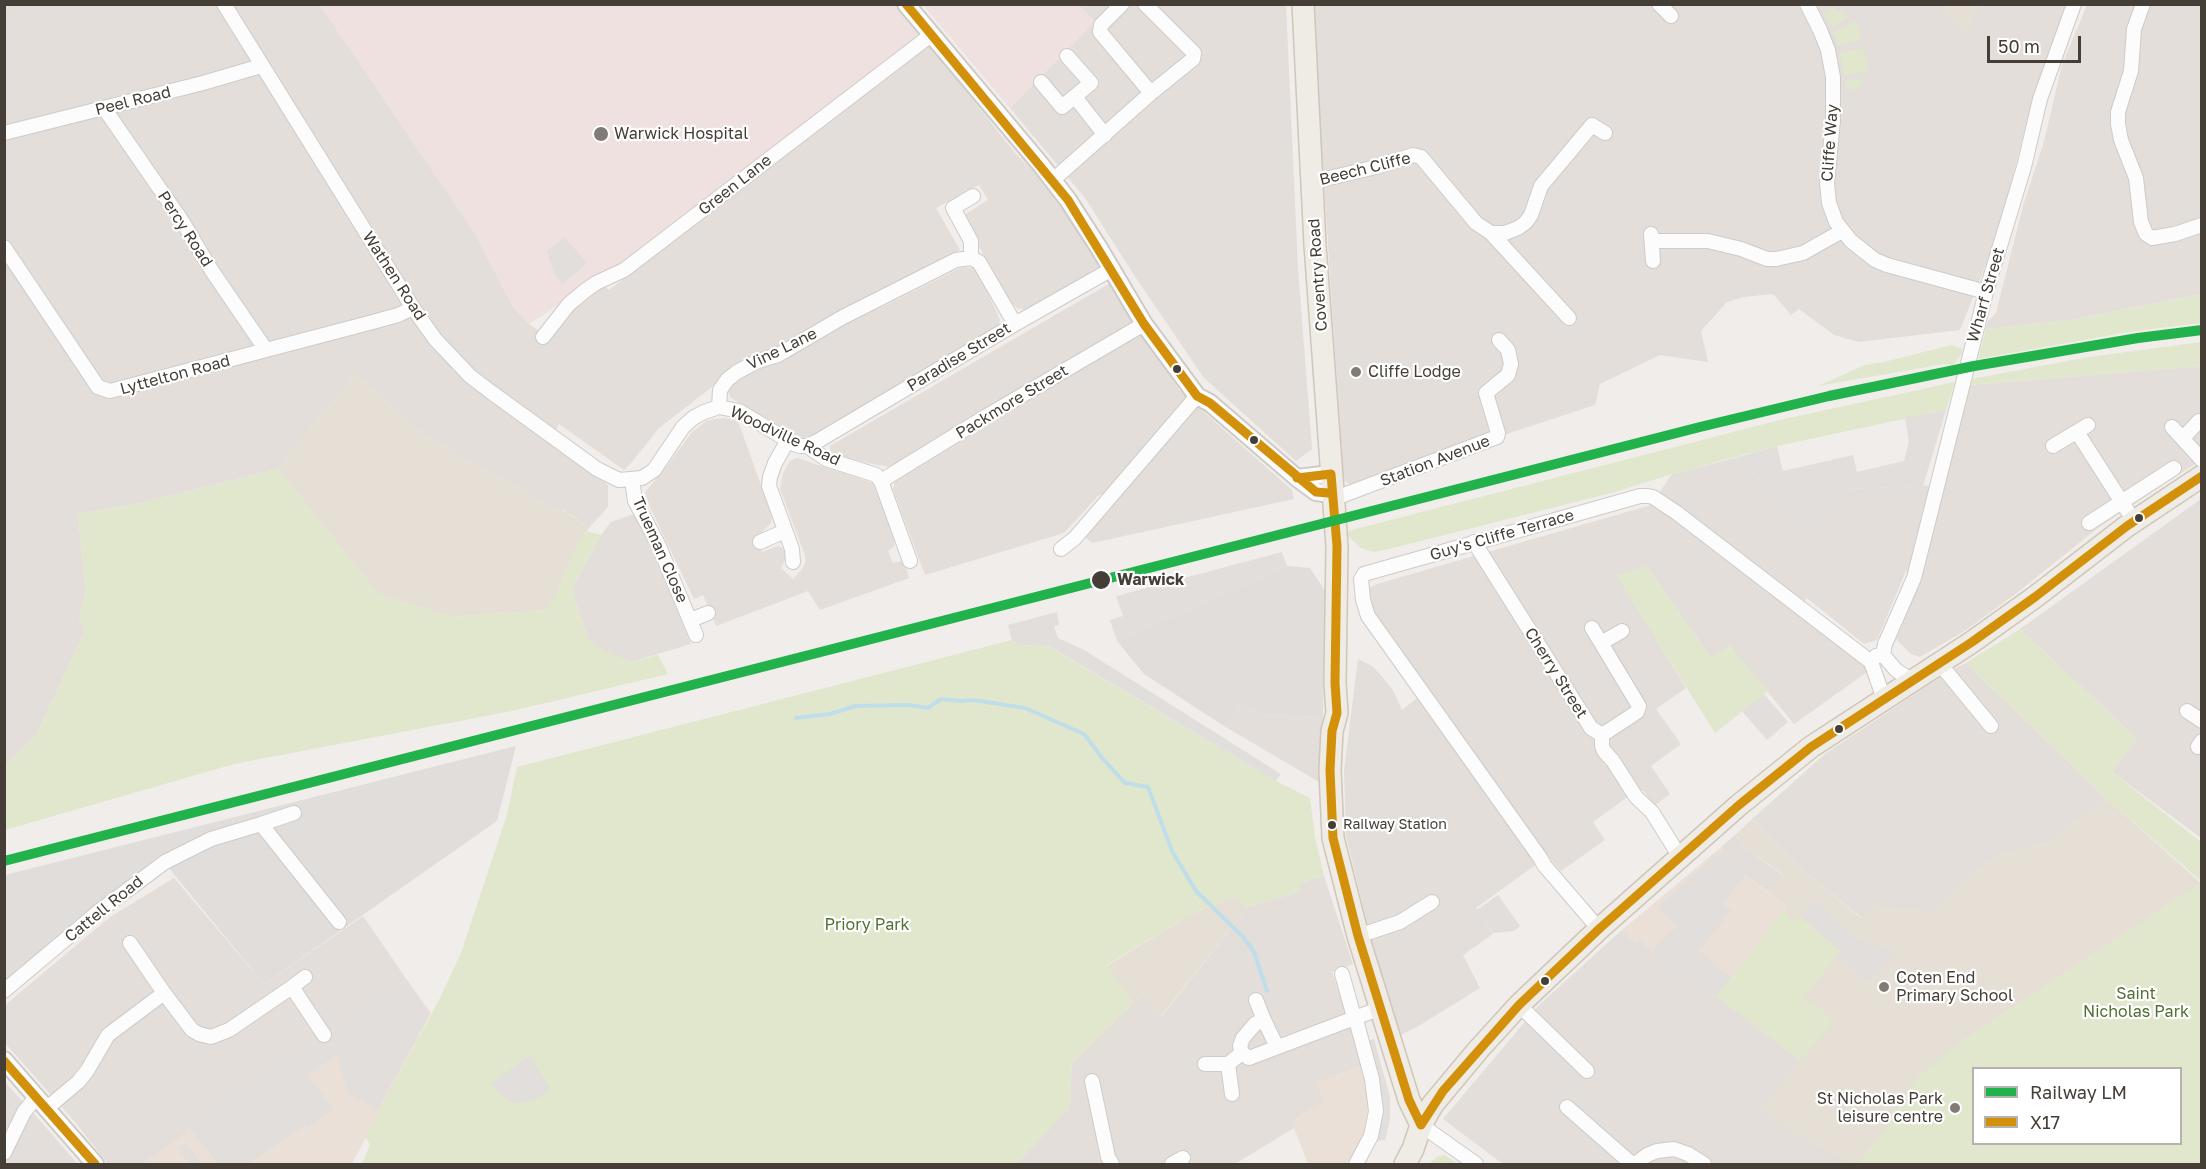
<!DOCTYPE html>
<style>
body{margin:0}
#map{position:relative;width:2206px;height:1169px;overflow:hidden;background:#f0edea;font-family:"Golos Text",sans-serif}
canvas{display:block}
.frame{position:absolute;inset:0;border:6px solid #453e37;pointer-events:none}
.legend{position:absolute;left:1972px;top:1067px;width:210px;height:78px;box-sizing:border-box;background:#fff;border:2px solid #b5b2af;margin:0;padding:8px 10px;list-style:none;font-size:18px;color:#453e37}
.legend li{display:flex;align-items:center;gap:12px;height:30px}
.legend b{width:30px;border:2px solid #b5b2af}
.scale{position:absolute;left:1987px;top:36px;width:94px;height:27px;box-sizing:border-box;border:3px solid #453e37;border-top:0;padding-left:8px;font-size:18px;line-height:21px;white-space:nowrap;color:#453e37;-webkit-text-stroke:4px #fff;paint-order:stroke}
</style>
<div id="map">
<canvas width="2206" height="1169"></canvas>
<div class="frame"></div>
<ul class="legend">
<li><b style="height:8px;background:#22b24c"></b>Railway LM</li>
<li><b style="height:8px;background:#d3910b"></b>X17</li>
</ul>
<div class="scale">50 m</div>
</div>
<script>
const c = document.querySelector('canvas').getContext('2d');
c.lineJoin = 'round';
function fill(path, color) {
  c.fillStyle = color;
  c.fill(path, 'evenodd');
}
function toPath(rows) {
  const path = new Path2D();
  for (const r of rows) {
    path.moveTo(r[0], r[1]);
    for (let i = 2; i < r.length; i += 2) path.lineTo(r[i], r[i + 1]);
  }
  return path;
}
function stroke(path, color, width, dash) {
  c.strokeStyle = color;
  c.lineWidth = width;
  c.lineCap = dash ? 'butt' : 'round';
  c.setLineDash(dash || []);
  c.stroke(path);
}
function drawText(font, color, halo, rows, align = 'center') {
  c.font = font + ' "Golos Text",sans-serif';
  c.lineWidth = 4.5;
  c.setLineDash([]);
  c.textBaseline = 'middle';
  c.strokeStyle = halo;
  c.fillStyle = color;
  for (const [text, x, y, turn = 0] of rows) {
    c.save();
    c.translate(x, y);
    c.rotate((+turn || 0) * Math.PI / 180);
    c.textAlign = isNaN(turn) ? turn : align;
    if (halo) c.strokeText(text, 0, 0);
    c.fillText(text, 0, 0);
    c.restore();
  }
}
const residential = toPath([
 [1941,4,1967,35,1978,5,2066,5,2025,128,1999,231,1960,330,1859,342,1834,335,1799,309,1791,315,1773,294,1744,297,1727,302,1701,331,1708,362,1660,355,1600,384,1595,405,1351,485,1342,479,1342,456,1312,5],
 [5,5,320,5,474,232,513,307,529,324,548,337,568,311,601,284,609,290,928,43,1015,153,1047,185,1103,267,1027,310,1017,308,1005,296,964,218,966,214,988,200,979,185,936,208,960,250,793,341,724,375,712,387,659,428,632,462,624,470,559,424,550,444,608,485,608,507,589,528,563,509,560,512,427,437,355,374,278,469,141,503,78,514,86,591,79,617,85,631,36,736,5,767],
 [1111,5,1286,5,1298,269,1312,449,1296,461,1204,378,1134,275,1085,198,1010,108],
 [2087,5,2201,5,2201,294,2070,320,1986,329,1987,322,1996,313,2023,206,2044,142,2062,65],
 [962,267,973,268,979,273,1000,320,998,326,810,437,804,440,731,398,728,392,734,381,742,375,770,365,872,308,880,308],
 [1112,282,1138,326,897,468,867,463,840,456,830,451,830,446],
 [1141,332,1179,390,1292,490,1294,499,1092,543,1085,537,1120,492,1099,495,1064,533,925,575,893,490,895,481],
 [2201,366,2201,460,2098,528,2018,592,1966,630,1920,657,1911,654,1896,639,1922,577,1906,571,1877,640,1864,644,1807,598,1797,610,1870,670,1794,724,1730,646,1711,658,1647,567,1617,575,1686,688,1656,709,1681,744,1651,766,1670,794,1654,806,1643,790,1629,796,1593,822,1605,840,1561,871,1548,856,1476,908,1493,934,1463,955,1480,988,1417,1027,1395,1038,1370,947,1368,926,1346,836,1344,770,1358,659,1372,666,1378,672,1393,690,1402,710,1421,695,1441,725,1450,718,1374,612,1369,588,1377,584,1651,505,1672,474,1735,458,1808,522,1845,489,1945,485,1969,385],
 [725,418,738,421,772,516,771,523,757,537,762,552,778,546,784,549,786,558,781,568,793,579,802,569,805,563,805,555,780,489,783,473,790,461,797,458,873,483,895,540,894,546,888,551,893,563,901,561,905,563,909,578,820,610,808,591,716,626,703,595,694,599,649,505,645,492,667,466,692,432,708,420],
 [2201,499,2201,838,2112,772,2137,739,2020,629],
 [634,514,646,536,691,644,631,662,603,650,588,640,572,589,601,535,611,522],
 [1966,663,2107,799,2047,843,2000,855,1968,877,1928,915,1862,918,1805,872,1752,819,1825,754,1948,672],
 [1242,703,1263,715,1323,717,1319,782,1224,726],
 [1735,835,1749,850,1783,876,1770,893,1745,875,1720,848],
 [1324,876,1353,964,1332,972,1363,1065,1317,1083,1325,1103,1297,1117,1294,1128,1235,1164,1016,1164,1069,1108,1072,1063,1133,1003,1143,994,1161,1017,1248,907,1301,891,1299,883],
 [174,878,264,984,363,916,407,980,190,1129,171,1145,142,1164,108,1164,75,1122,5,1043,4,1006,110,917],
 [1622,930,1637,943,1640,938,1652,951,1716,996,1800,1060,1854,1164,1503,1164,1443,1119,1539,1005],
 [4,1081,42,1123,78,1164,5,1164]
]);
const commercial = toPath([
 [1720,848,1745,875,1787,906,1716,996,1652,951,1640,938,1637,943,1622,930],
 [407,980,431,1013,352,1164,142,1164,171,1145,190,1129],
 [1363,1065,1369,1104,1362,1141,1355,1153,1346,1164,1308,1164,1294,1128,1297,1117,1325,1103,1316,1083]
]);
const industrial = toPath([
 [1287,566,1310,568,1325,591,1323,717,1263,715,1242,703,1224,726,1144,674,1117,641],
 [516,746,497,821,264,984,159,856,5,981,5,875]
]);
const education = toPath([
 [1941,5,1979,5,1967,36],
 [355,374,427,437,560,512,562,509,589,528,579,541,549,610,450,617,378,594,278,469],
 [2107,799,2201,883,1963,1041,1882,1134,1859,1164,1854,1164,1814,1145,1760,1110,1800,1060,1716,996,1787,906,1770,893,1783,875,1749,850,1735,835,1752,819,1805,872,1861,918,1872,906,1920,909,1928,915,1968,877,2000,855,2047,843],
 [1235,896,1248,907,1160,1017,1143,994,1133,1003,1107,966,1189,915]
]);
const medical = toPath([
 [320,5,896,5,921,37,654,241,529,324,513,307,474,232],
 [923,5,1111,5,1010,108]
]);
const green = toPath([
 [1830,7,1850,16,1832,27,1825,15],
 [1856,21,1862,39,1838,46,1833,33],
 [1864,49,1868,71,1844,75,1840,52],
 [1865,79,1857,90,1845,87,1846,81],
 [2201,294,2201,323,2128,332,1978,359,1986,329,2070,320],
 [2201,342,2201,366,1969,385,1971,379,2089,357],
 [1951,345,1962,349,1962,354,1953,365,1944,364,1818,386,1865,365,1884,362],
 [1955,382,1946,410,1777,446,1672,474,1615,492,1385,550,1374,552,1361,548,1344,532,1780,420],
 [278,469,378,594,450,617,548,610,579,541,586,531,601,535,572,589,588,640,603,649,631,662,658,655,668,674,512,711,234,764,5,830,5,767,36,736,85,631,79,617,86,591,78,514,141,503],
 [1647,567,1711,658,1730,646,1768,691,1715,733,1616,575],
 [2020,629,2137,739,2112,772,2201,842,2201,881,2107,799,1966,663],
 [1012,640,1020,645,1048,646,1276,781,1310,798,1315,837,1324,876,1299,883,1301,891,1248,907,1235,896,1189,915,1107,965,1133,1003,1072,1063,1069,1108,1016,1164,362,1164,370,1145,365,1136,439,1000,461,953,507,814,517,767],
 [2201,883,2201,1164,1859,1164,1882,1134,1919,1075,1963,1041],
 [2180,1068,2180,1144,1974,1144,1974,1068],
 [1784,911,1796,921,1800,916,1841,951,1803,998,1825,1012,1833,1024,1800,1060,1716,996],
 [1445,1155,1457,1164,1429,1164,1438,1156]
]);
const parking = toPath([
 [1079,5,1111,5,1095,21],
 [564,237,587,263,563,284,554,273,547,251],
 [1946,410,1923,486,1845,489,1808,522,1735,458,1777,446,1783,471,1853,455,1857,472,1904,461,1909,442,1905,418],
 [1282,552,1287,566,1117,641,1110,620,1123,616,1116,596],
 [1057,612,1059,625,1054,626,1058,638,1084,650,1281,774,1276,781,1049,646,1019,645,1012,640,1008,625],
 [1764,694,1788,722,1767,740,1742,711],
 [1723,851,1745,875,1723,904,1731,910,1699,951,1731,978,1716,996,1652,951,1677,927,1658,907,1712,859],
 [1498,895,1520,926,1514,931,1493,933,1477,910],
 [1814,899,1858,939,1895,952,1870,982,1837,956,1841,951,1800,916],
 [407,980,429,1015,377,1109,348,1094,337,1055,307,1075,333,1108,308,1128,305,1125,248,1164,219,1164,190,1129],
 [1374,1039,1390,1097,1390,1120,1385,1140,1375,1141,1367,1041],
 [530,1055,550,1089,533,1101,513,1103,500,1094,491,1084],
 [186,1143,202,1164,190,1164,178,1148]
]);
const stream = toPath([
 [796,718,830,714,855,706,909,705,928,708,941,699,961,701,973,700,1025,708,1084,734,1103,759,1125,783,1148,787,1172,851,1196,891,1244,938,1254,952,1267,991]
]);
const minor = toPath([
 [224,4,413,308,435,339,470,376,491,392,597,469,619,480,642,478,654,470,683,427,693,418,704,412,719,407,720,390,727,380,737,372,758,361,778,355,843,317,956,260,971,258],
 [1122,4,1101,25,1100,32,1151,93],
 [1659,4,1671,16],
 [1807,4,1820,30,1828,50,1833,77,1833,120,1827,183,1829,203,1836,222,1851,241,1875,260,1887,265,1986,292],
 [2143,4,2134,29,2131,71,2118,112,2118,124,2121,140,2136,178,2141,222,2146,234,2152,238,2175,234,2202,225],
 [1041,82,1062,107,1091,83,1067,56],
 [1075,97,1105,135],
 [104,108,182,221,212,271,266,350],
 [4,133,203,83,261,66],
 [1053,180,1151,93,1193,59,1194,53,1145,4],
 [1312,182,1376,167,1413,155,1421,157,1476,223,1491,233,1505,233,1518,228,1526,222,1531,215,1541,186,1592,125,1605,133],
 [973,196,953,208,971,241,971,258,979,262,1015,324],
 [1491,233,1569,318],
 [1651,234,1653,261],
 [1652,241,1708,241,1741,249,1767,259,1776,259,1803,253,1842,231],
 [4,247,98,387,110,391,369,323,398,315,413,308],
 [543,337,569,304,586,290,596,283,624,270,931,35],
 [719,407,739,411,794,444,800,446,807,446,826,459,876,475,881,481,910,561],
 [2172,427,2202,460],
 [2077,432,2134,521],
 [2183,438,2199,421],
 [788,440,775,463,770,477,769,486,792,549,793,562],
 [807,446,816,442,1015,324,1112,269],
 [2053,446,2088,425],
 [632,480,635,501,658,544,696,635],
 [881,481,985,417,1144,324],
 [1333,499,1497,437,1498,433,1486,393,1508,375,1511,364,1508,350,1499,340],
 [2089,523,2174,468],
 [760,542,785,531],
 [1474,542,1591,728,1602,735],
 [1061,549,1075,538,1197,396],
 [691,620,708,613],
 [1592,628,1639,706,1637,712,1602,735],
 [1601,643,1622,631],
 [1883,655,1885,644,1914,578,1986,292,2024,167,2040,99,2074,4],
 [1940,664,1991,726],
 [1884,699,1871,662,1876,656,1883,655,1896,670,1912,681],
 [2187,711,2202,721],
 [1602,735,1602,746,1604,751,1613,761,1636,797,1652,812,1680,857],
 [2198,747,2202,741],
 [261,824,294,813],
 [1599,929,1544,865,1541,859,1378,630,1368,616,1363,600,1361,579,1364,574,1640,496,1648,496,1653,497,1677,513,1871,662],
 [1358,936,1400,922,1432,902],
 [130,943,164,993],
 [1342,974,1354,1017],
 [292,987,305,977],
 [4,991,98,912,165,862,211,839,261,824,339,922],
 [1256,1000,1264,1020],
 [1519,1005,1587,1071],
 [1355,1016,1372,1079,1376,1111,1371,1136,1356,1164],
 [1277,1047,1264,1020,1255,1024,1243,1038,1240,1046,1242,1053,1249,1058,1381,1008],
 [1205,1064,1228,1064],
 [1092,1081,1108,1157,1112,1164],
 [1232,1094,1228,1064,1242,1053],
 [1567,1107,1632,1164],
 [47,1108,78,1082,87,1071,108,1035,164,993,192,1030,199,1034,211,1037,229,1030,292,987,324,1035],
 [1421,1125,1476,1164],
 [4,1153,24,1112,37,1096],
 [1172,1164,1183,1158],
 [1635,1164,1647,1155,1657,1151,1674,1149,1688,1154,1704,1164]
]);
const tertiary = toPath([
 [906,4,1041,165,1068,200,1099,248,1144,324,1197,396,1210,403,1297,478,1316,492,1332,494],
 [1297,478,1331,474],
 [4,1060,95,1164]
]);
const primary = toPath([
 [1303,4,1315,245,1337,546,1335,683,1337,713,1332,731,1330,770,1333,838,1358,936,1409,1100,1421,1125],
 [1405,1164,1413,1149,1421,1125,1433,1104,1478,1050,1519,1005,1599,929,1739,805,1811,747,1972,642,2035,597,2127,526,2202,476]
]);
const bus1 = toPath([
 [906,4,1068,200,1144,324,1197,396,1210,403,1316,492,1329,493],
 [1297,478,1331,474,1337,546,1335,683,1337,713,1332,731,1330,770,1333,838,1358,936,1409,1100,1421,1125,1443,1091,1519,1005,1599,929,1739,805,1811,747,1972,642,2035,597,2127,526,2202,476],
 [4,1061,95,1164]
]);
const rail1 = toPath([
 [4,861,1700,427,1829,396,1974,366,2138,338,2202,330]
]);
const markers = [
 [601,134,8,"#817b76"],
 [1177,369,5,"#453e37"],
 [1356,372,6,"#817b76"],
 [1254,440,5,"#453e37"],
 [2139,518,5,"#453e37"],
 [1101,580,10,"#453e37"],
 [1839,729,5,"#453e37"],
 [1332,825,5,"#453e37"],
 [1545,981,5,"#453e37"],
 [1884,987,6,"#817b76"],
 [1955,1108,6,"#817b76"]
];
const busNames = [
 ["Railway Station",1343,825]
];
const streetNames = [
 ["Peel Road",133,101,-14],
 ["Cliffe Way",1830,143,-86],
 ["Beech Cliffe",1365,169,-14],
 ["Green Lane",735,185,-38],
 ["Percy Road",185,229,57],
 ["Coventry Road",1318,275,-94],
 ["Wathen Road",394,276,57],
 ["Wharf Street",1986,295,-74],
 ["Vine Lane",782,349,-26],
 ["Paradise Street",959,357,-31],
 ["Lyttelton Road",175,375,-15],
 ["Packmore Street",1012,402,-31],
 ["Woodville Road",785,436,25],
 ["Station Avenue",1435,461,-21],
 ["Guy's Cliffe Terrace",1502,535,-16],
 ["Trueman Close",660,550,66],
 ["Cherry Street",1556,673,58],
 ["Cattell Road",104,909,-39]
];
const poiNames = [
 ["Warwick Hospital",614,134],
 ["Cliffe Lodge",1368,372],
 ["Coten End",1896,978],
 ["Primary School",1896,996],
 ["St Nicholas Park",1943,1099,"right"],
 ["leisure centre",1943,1117,"right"]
];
const stopNames = [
 ["Warwick",1117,580]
];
const parkNames = [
 ["Priory Park",867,925],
 ["Saint",2136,994],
 ["Nicholas Park",2136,1012]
];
fill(residential, '#e3ded9');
fill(commercial, '#eae0d7');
fill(industrial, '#e1ddda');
fill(education, '#e6dfd6');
fill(medical, '#eee1e0');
fill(green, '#e1e7cd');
fill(parking, '#e1dedb');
stroke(stream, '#c0dee9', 4);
stroke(minor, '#cecbc8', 16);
stroke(tertiary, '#cecbc8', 20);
stroke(primary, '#d0c6ba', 24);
stroke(minor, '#fdfcfc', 14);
stroke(tertiary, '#fdfcfc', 16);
stroke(primary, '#efebe5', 21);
stroke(bus1, '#d3910b', 9);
stroke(rail1, '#22b24c', 10);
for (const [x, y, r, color] of markers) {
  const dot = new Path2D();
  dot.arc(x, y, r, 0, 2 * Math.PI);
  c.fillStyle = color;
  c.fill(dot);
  stroke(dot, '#fff', 2);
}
drawText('14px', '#453e37', '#fff', busNames, 'left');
drawText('16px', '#453e37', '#fff', streetNames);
drawText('16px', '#453e37', '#fff', poiNames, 'left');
drawText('bold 16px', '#453e37', '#fff', stopNames, 'left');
drawText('16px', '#517031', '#fff', parkNames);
</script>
